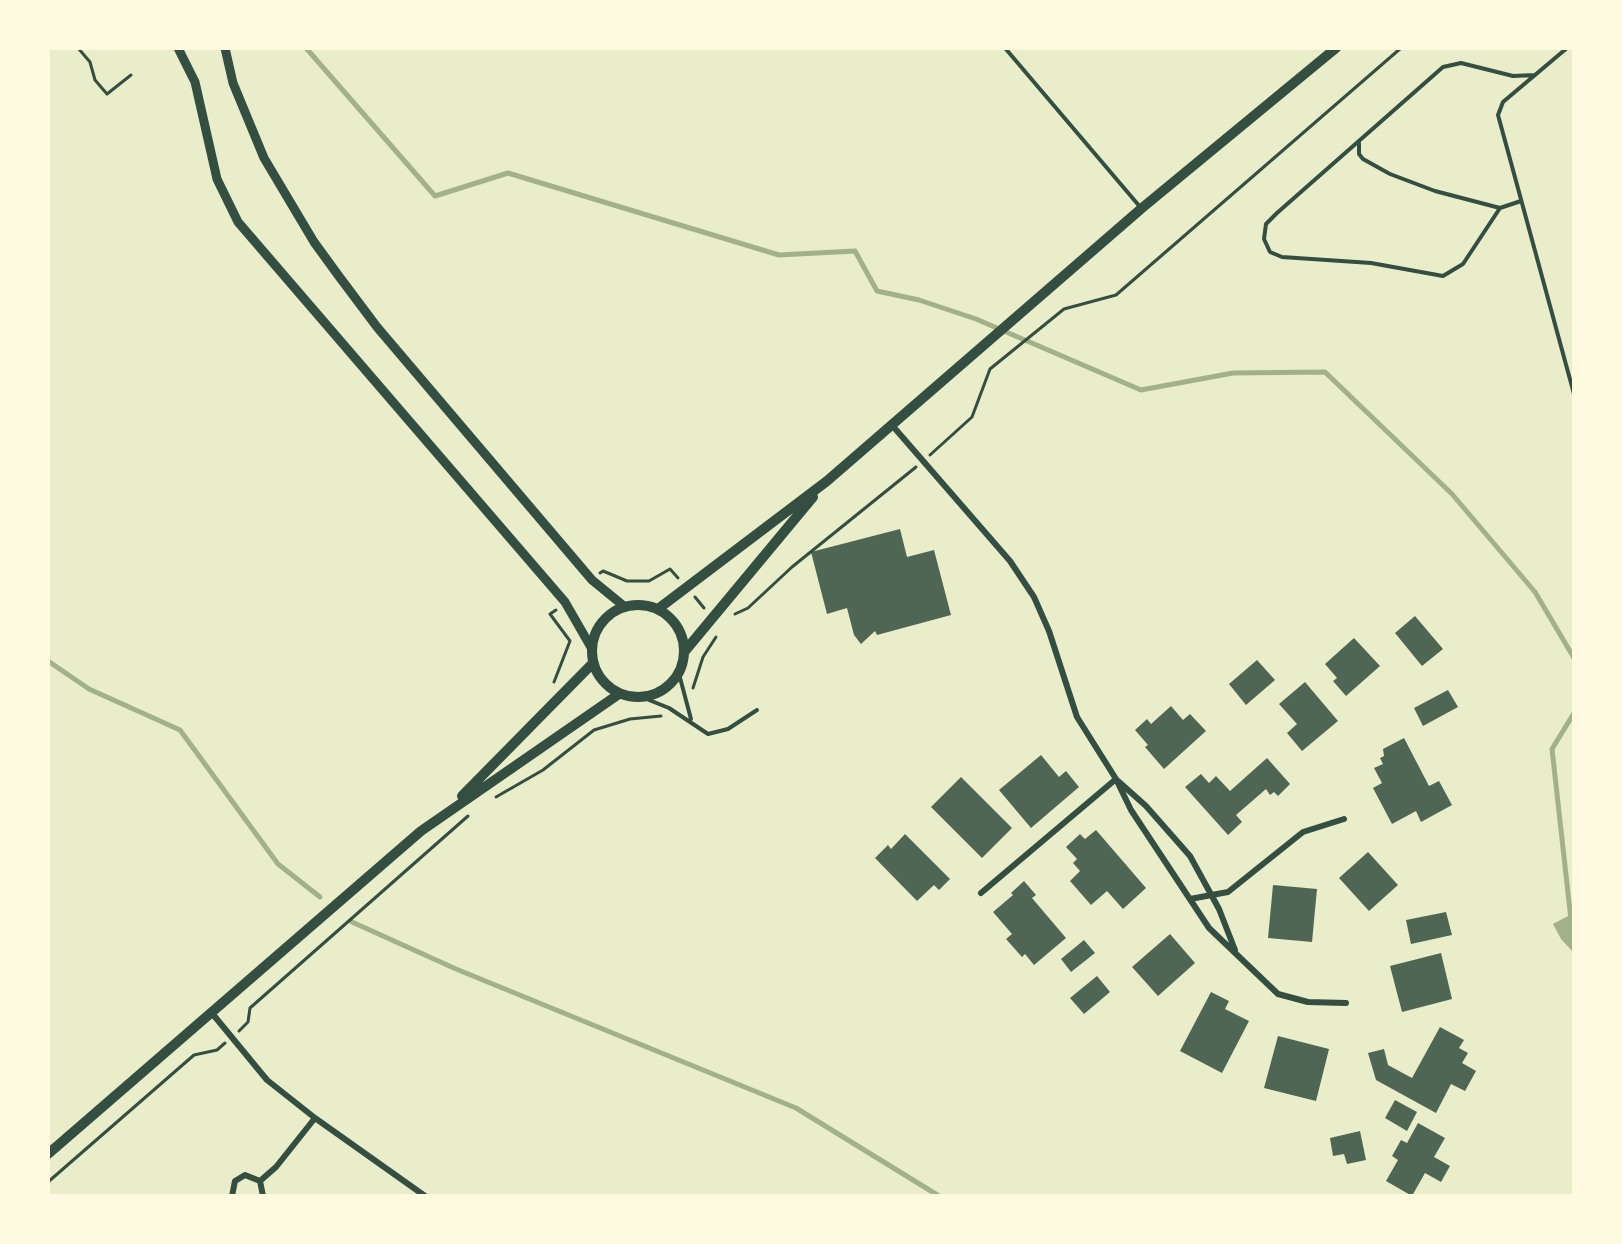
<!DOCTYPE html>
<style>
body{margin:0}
#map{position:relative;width:1622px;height:1244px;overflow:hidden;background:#e9edc9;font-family:Montserrat,sans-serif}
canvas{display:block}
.frame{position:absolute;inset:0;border:50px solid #fefae0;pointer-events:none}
</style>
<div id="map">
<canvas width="1622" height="1244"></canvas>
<div class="frame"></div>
</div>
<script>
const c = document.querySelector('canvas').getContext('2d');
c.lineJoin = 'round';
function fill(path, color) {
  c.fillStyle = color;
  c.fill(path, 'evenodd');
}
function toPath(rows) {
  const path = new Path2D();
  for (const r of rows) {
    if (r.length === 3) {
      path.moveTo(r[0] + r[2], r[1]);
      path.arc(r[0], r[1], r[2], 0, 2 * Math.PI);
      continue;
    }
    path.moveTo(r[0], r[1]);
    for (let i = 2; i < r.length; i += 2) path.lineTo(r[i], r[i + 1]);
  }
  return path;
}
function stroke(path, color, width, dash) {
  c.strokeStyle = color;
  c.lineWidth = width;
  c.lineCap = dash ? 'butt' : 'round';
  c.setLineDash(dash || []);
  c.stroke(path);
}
const water = toPath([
 [1570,915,1574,918,1574,953,1561,939,1553,924]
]);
const stream = toPath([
 [306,48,435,196,508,173,779,255,855,251,877,291,919,300,976,319,1141,390,1233,373,1325,372,1452,494,1535,592,1574,658],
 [48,661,89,689,180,730,278,864,320,897],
 [1571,920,1552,749,1574,713],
 [352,922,456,969,796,1108,939,1196]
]);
const building = toPath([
 [900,529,907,557,934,550,951,615,877,635,875,631,861,644,854,635,847,608,827,614,811,552],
 [1415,616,1443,649,1422,666,1395,633],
 [1354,638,1380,666,1346,696,1333,681,1337,678,1325,664],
 [1257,660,1275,680,1246,705,1229,684],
 [1305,682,1338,721,1302,751,1287,733,1297,724,1279,704],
 [1448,690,1458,707,1423,726,1414,708],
 [1171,706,1183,720,1190,714,1206,731,1164,769,1145,747,1148,745,1135,730,1147,719,1151,724],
 [1404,738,1429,786,1439,781,1452,805,1421,822,1416,811,1392,824,1373,788,1382,783,1374,768,1383,764,1380,758,1384,756,1383,749],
 [1041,755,1059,777,1066,771,1079,787,1031,828,999,790],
 [1267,758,1290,784,1278,796,1274,792,1270,795,1266,789,1236,815,1242,822,1228,835,1185,787,1201,774,1209,783,1216,776,1230,791],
 [961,777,1012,828,982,858,931,807],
 [1096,830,1146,888,1123,909,1107,891,1091,905,1070,881,1080,871,1073,863,1077,859,1066,847,1080,834,1085,839],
 [905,834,950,879,939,890,934,885,917,901,875,858,888,845,891,849],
 [1368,852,1398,885,1369,911,1339,878],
 [1024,881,1036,895,1032,898,1066,938,1034,965,1025,954,1022,957,1006,939,1012,934,993,912,1013,895,1011,893],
 [1273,885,1317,889,1312,942,1268,938],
 [1446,912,1452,935,1411,944,1406,920],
 [1170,934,1195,963,1158,996,1132,967],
 [1084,940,1095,953,1071,972,1061,959],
 [1441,953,1452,999,1402,1012,1390,966],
 [1097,976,1110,992,1084,1014,1070,998],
 [1211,992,1229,1001,1225,1009,1249,1021,1222,1073,1180,1051],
 [1440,1027,1464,1040,1459,1048,1468,1053,1462,1063,1476,1071,1465,1091,1451,1084,1436,1113,1376,1080,1368,1053,1384,1049,1388,1065,1412,1078],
 [1278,1036,1329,1049,1316,1101,1264,1088],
 [1395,1100,1417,1112,1407,1131,1385,1118],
 [1418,1123,1445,1138,1434,1157,1450,1166,1441,1182,1425,1173,1412,1196,1386,1181,1398,1160,1392,1156,1401,1140,1407,1143],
 [1360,1131,1366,1160,1347,1164,1344,1154,1333,1156,1330,1138]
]);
const path = toPath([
 [78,48,90,62,95,80,107,94,131,75],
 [930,455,972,417,990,369,1064,309,1116,295,1401,48],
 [600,573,603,571,627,581,649,581,670,569,678,578],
 [695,597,704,608],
 [735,614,748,608,792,567,916,467],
 [554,682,570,641,550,614,556,610],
 [693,688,703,657,716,637],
 [496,797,543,770,594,730,630,719,661,716],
 [239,1031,248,1022,250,1008,468,816],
 [48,1182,194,1055,217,1050,225,1043]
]);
const service = toPath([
 [1005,48,1141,208],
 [1567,48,1503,102,1498,115,1574,394],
 [1359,143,1359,154,1363,159,1390,174,1435,191,1500,208],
 [1521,201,1500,208,1463,264,1443,276,1371,263,1282,257,1270,252,1264,239,1266,224,1277,213,1443,67,1461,63,1513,76,1535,75],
 [679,674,691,719],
 [644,698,669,708,708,734,728,729,757,710]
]);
const minor = toPath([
 [891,424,1010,561,1034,597,1049,631,1077,717,1116,779,1131,810,1209,928,1278,994,1308,1002,1346,1003],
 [1118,781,1146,806,1190,856,1219,909,1235,950],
 [981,893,1116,779],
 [1190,899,1228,892,1303,832,1344,819],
 [211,1012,267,1080,315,1118,425,1196],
 [260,1181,276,1167,315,1118],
 [232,1196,235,1181,245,1175,260,1181,263,1196]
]);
const tertiary = toPath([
 [178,48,195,82,217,179,238,222,565,602,592,649],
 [225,48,233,83,264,158,314,242,338,275,377,327,592,580,625,607]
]);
const primary = toPath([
 [638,651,46],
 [658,609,827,481,1142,208,1336,48],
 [685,651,813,497],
 [462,796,593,663],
 [48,1154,421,831,619,694]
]);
fill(water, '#a3b18a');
stroke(stream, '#a3b18a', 5);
fill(building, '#4f6655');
stroke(path, '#344e41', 3);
stroke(service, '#344e41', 4);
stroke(minor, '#344e41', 6);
stroke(tertiary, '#344e41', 9);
stroke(primary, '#344e41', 10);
</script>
